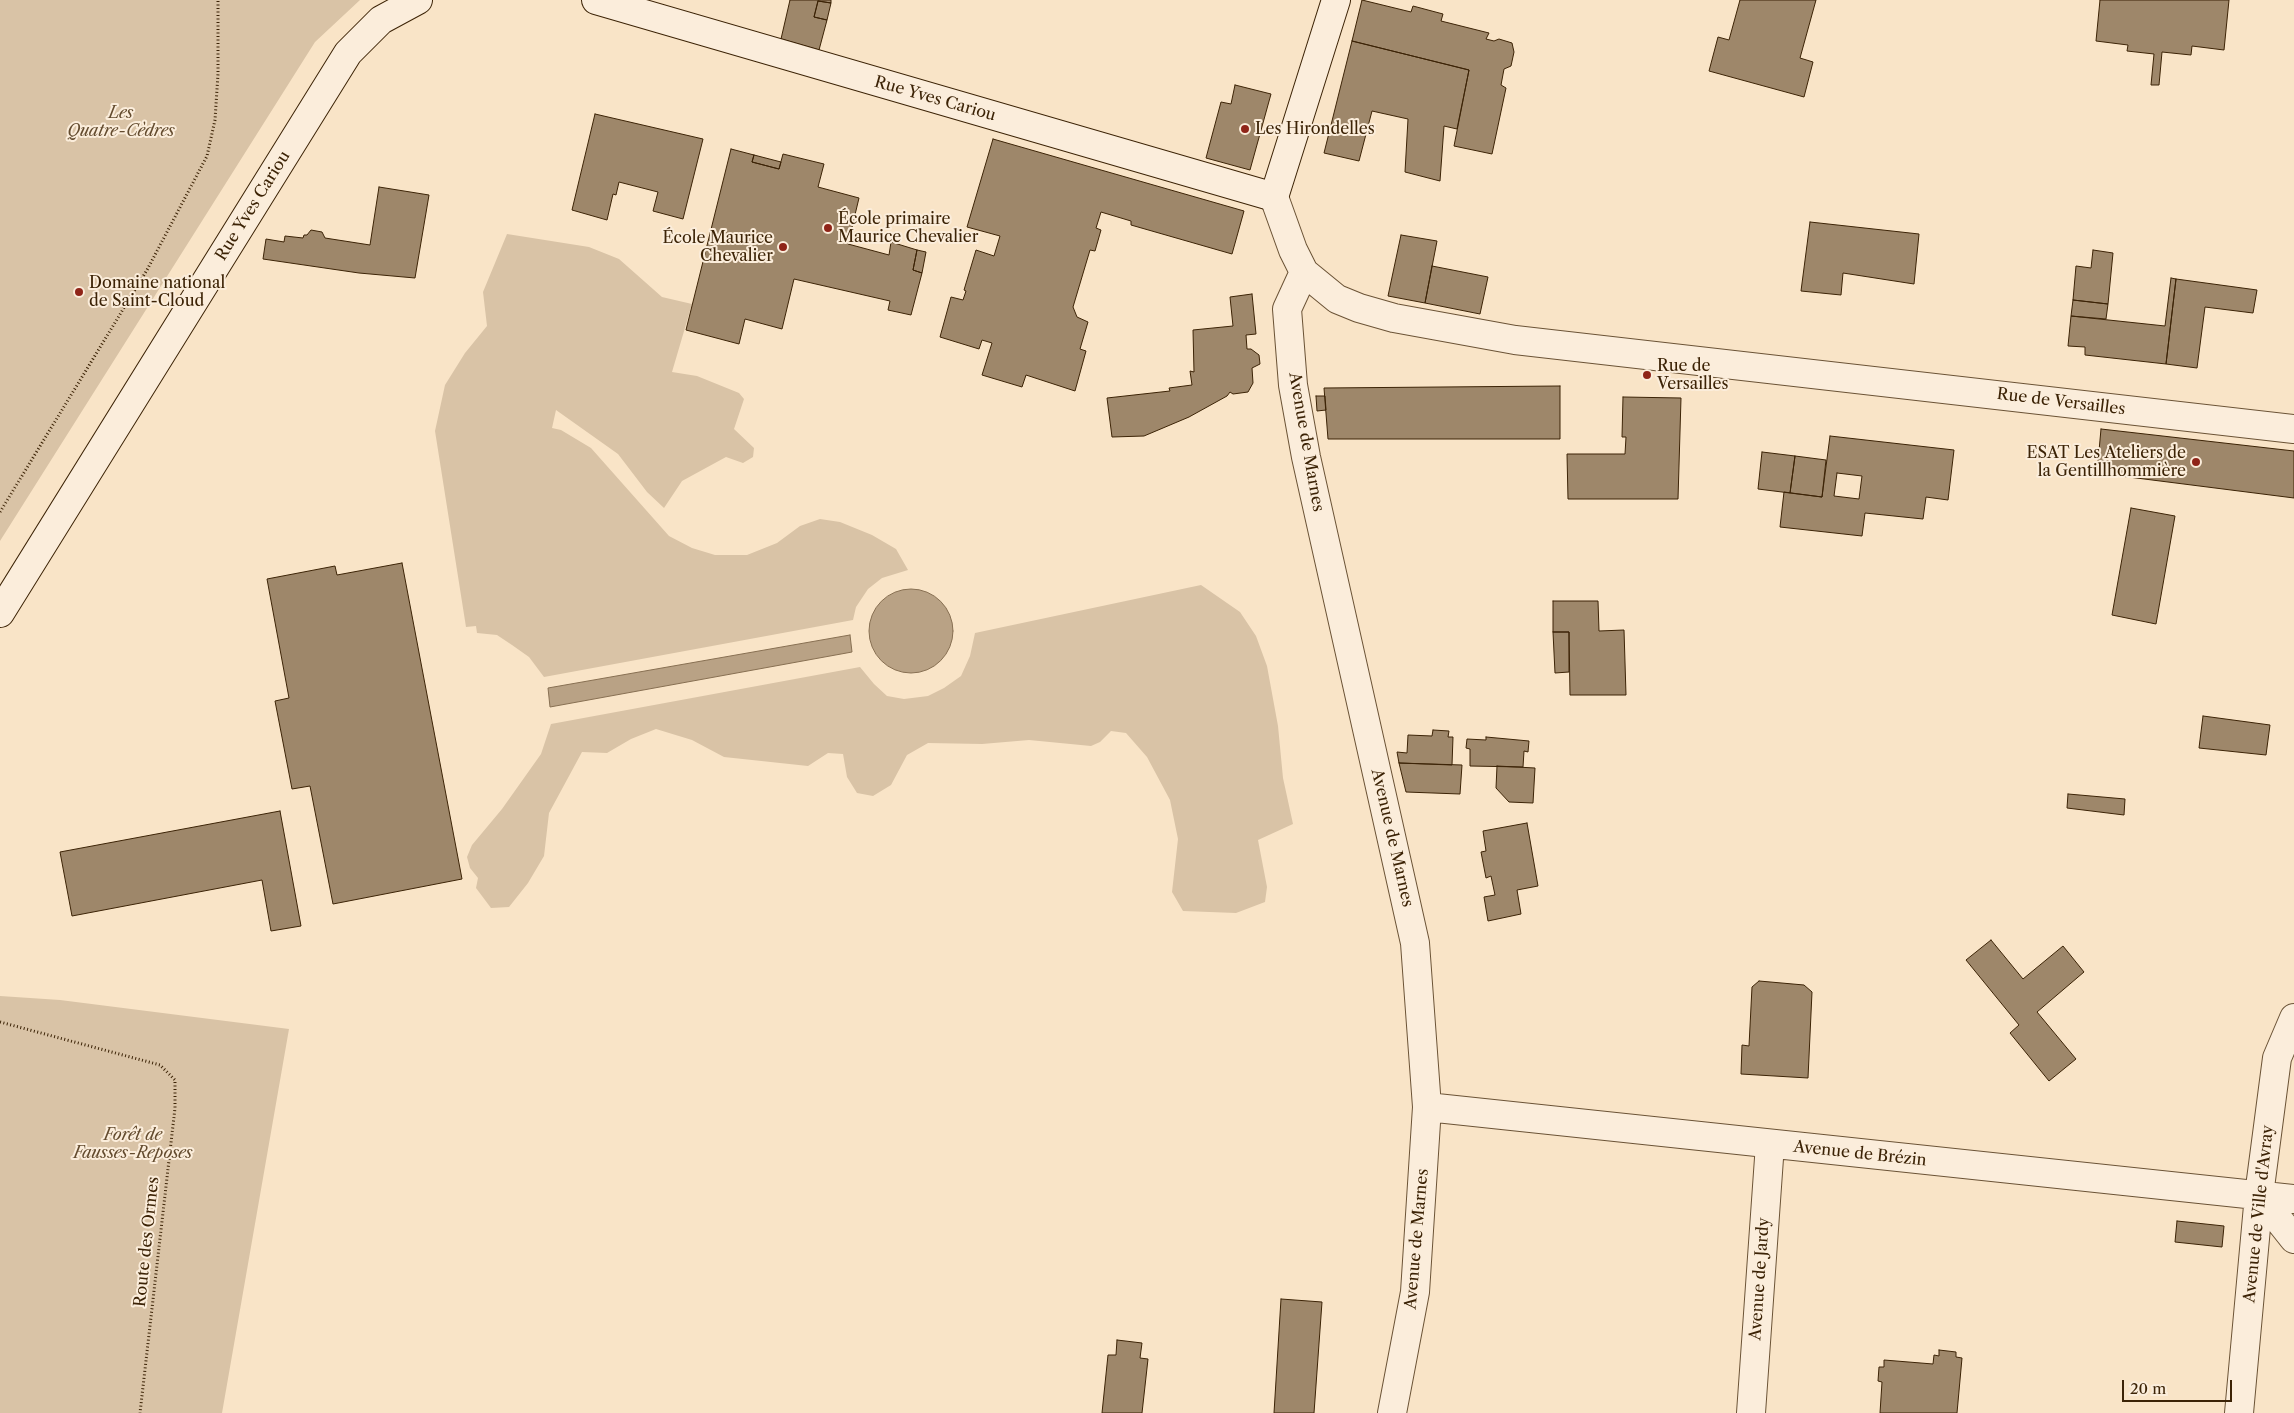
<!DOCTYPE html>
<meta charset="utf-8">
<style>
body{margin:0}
#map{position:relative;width:2294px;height:1413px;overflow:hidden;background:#f9e4c7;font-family:"Libre Caslon Text",serif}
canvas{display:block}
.scale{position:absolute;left:2122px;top:1380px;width:110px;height:22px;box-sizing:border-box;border:2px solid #3c2306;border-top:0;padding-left:6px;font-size:15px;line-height:18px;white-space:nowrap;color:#3c2306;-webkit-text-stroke:4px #fbeddb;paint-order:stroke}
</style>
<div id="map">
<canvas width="2294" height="1413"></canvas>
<div class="scale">20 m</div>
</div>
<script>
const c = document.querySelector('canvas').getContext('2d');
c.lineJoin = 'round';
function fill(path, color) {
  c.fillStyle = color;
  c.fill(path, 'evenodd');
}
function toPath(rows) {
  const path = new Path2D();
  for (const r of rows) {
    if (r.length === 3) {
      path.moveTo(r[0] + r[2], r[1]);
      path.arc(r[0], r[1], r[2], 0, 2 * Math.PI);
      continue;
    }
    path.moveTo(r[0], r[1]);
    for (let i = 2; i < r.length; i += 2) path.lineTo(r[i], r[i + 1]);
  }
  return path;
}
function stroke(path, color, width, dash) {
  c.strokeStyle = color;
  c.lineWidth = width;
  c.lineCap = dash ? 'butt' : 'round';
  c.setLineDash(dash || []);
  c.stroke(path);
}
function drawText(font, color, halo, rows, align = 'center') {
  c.font = font + ' "Libre Caslon Text",serif';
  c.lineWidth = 4;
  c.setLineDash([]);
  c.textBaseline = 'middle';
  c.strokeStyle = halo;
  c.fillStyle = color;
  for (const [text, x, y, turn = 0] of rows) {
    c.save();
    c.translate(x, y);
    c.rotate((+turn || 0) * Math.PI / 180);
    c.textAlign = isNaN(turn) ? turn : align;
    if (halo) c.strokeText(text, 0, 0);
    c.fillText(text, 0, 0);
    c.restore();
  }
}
const green = toPath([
 [0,0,360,0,315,42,0,541],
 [507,234,589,247,619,259,662,297,692,304,672,372,697,376,739,393,744,399,734,429,754,448,753,457,743,463,726,457,682,481,664,508,647,492,618,454,556,410,552,428,561,430,591,448,669,536,692,548,715,555,747,555,777,543,800,526,820,519,840,522,872,535,896,549,908,570,882,578,868,589,856,607,853,620,544,677,529,657,512,645,497,635,477,633,476,626,466,627,435,431,445,385,465,353,487,326,483,292],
 [1201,585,1240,612,1256,636,1267,666,1278,726,1283,778,1293,824,1258,840,1267,887,1265,902,1236,913,1183,911,1172,892,1178,839,1170,800,1147,757,1126,733,1111,731,1100,742,1091,746,1029,740,982,744,928,743,907,755,891,785,873,796,857,793,847,777,843,754,828,753,808,766,724,757,692,740,656,729,631,739,607,753,582,752,549,813,544,856,528,883,509,907,491,908,476,888,478,878,470,868,467,857,472,845,502,809,541,754,551,724,860,667,874,684,887,696,904,699,928,696,944,688,961,676,970,656,975,633],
 [0,996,60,1000,289,1029,222,1413,0,1413]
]);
const water = toPath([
 [911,631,42],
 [850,635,852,652,550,707,548,688,850,635]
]);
const building = toPath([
 [790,0,831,0,831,3,818,1,814,17,827,20,819,50,781,39,790,0],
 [1362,0,1411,12,1413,6,1443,14,1441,21,1489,33,1486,39,1494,41,1499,39,1512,43,1514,52,1511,66,1504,69,1501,85,1506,88,1492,154,1454,146,1469,70,1352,41,1362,0],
 [1740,0,1816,0,1800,58,1813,62,1804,97,1709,71,1718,37,1729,40,1740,0],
 [2100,0,2229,0,2224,50,2192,46,2191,55,2162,52,2159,85,2151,85,2154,54,2127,51,2128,45,2096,41,2100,0],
 [818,1,831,3,827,20,814,17,818,1],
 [1352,41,1469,70,1457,129,1444,126,1440,181,1405,172,1408,119,1372,111,1359,161,1324,153,1352,41],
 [1235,85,1271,94,1250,170,1206,158,1221,102,1231,104,1235,85],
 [595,114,703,139,683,219,653,211,658,192,619,182,616,195,613,194,607,220,572,210,595,114],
 [993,139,1244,211,1232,254,1131,225,1131,221,1101,212,1096,228,1101,230,1095,251,1090,250,1073,307,1077,317,1088,322,1080,349,1086,351,1075,391,1026,375,1022,387,982,375,992,343,982,340,979,349,940,337,951,297,963,300,966,291,964,290,976,250,994,256,1000,236,967,227,993,139],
 [731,149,754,155,752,162,779,169,783,154,824,164,818,187,859,198,848,244,889,255,891,242,917,250,913,270,922,273,911,315,888,310,890,301,794,279,782,329,745,319,739,344,686,330,731,149],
 [754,155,781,162,779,169,752,162,754,155],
 [379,187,429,195,415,278,359,273,263,259,266,239,284,242,285,236,303,238,304,235,307,235,311,230,322,232,325,238,370,245,379,187],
 [1810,222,1919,234,1914,284,1843,273,1841,295,1801,291,1810,222],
 [1401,235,1437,241,1425,303,1388,296,1401,235],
 [917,250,926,252,922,273,913,270,917,250],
 [2093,250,2113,253,2108,304,2073,300,2076,266,2091,268,2093,250],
 [1432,266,1488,277,1480,314,1425,303,1432,266],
 [2171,278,2176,279,2166,364,2085,355,2085,347,2068,346,2071,316,2165,326,2171,278],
 [2176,279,2257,290,2253,313,2205,307,2197,368,2166,364,2176,279],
 [1252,294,1256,334,1246,335,1247,349,1251,349,1259,355,1260,364,1252,368,1253,383,1248,392,1233,394,1230,392,1227,396,1189,417,1144,436,1112,437,1107,398,1170,391,1169,388,1192,385,1190,371,1194,372,1193,330,1233,326,1230,297,1252,294],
 [2073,300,2108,304,2106,319,2071,316,2073,300],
 [1560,386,1560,439,1328,439,1324,388,1560,386],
 [1316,396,1325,396,1326,410,1317,411,1316,396],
 [1623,397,1681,398,1678,499,1568,499,1567,454,1625,454,1626,437,1622,437,1623,397],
 [2101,429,2294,451,2294,498,2097,473,2101,429],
 [1830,436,1954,450,1948,500,1926,497,1923,519,1865,513,1862,536,1780,527,1784,492,1822,497,1830,436],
 [1837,473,1862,476,1859,499,1834,496,1837,473],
 [1762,452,1795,456,1790,493,1758,489,1762,452],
 [1795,456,1826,460,1822,497,1790,493,1795,456],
 [2131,508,2175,516,2156,624,2112,615,2131,508],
 [402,563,462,879,333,904,310,786,292,789,275,701,289,698,267,579,335,566,337,575,402,563],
 [1553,601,1598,601,1599,631,1624,630,1626,695,1570,695,1569,632,1553,632,1553,601],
 [1553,632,1569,632,1569,672,1555,673,1553,632],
 [2203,716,2270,725,2266,755,2199,748,2203,716],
 [1433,730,1449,731,1448,737,1453,737,1452,765,1399,763,1397,752,1407,753,1408,735,1432,736,1433,730],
 [1486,737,1529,741,1528,752,1524,751,1523,767,1470,766,1470,749,1466,748,1467,739,1486,740,1486,737],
 [1399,763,1462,765,1460,794,1406,792,1399,763],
 [1497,766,1535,768,1533,803,1509,802,1496,788,1497,766],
 [2068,794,2125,799,2124,815,2067,808,2068,794],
 [280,811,301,926,271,931,262,880,72,916,60,852,280,811],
 [1527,823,1538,886,1517,890,1521,914,1488,921,1484,897,1495,895,1491,876,1486,878,1481,852,1486,851,1483,831,1527,823],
 [1991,940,2023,979,2063,946,2084,972,2037,1012,2076,1059,2049,1081,2010,1033,2019,1025,1966,960,1991,940],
 [1759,981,1804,985,1812,992,1808,1078,1741,1074,1742,1045,1749,1046,1752,987,1759,981],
 [2177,1221,2224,1226,2222,1247,2175,1242,2177,1221],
 [1281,1299,1322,1302,1314,1413,1274,1413,1281,1299],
 [1117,1340,1142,1343,1140,1358,1148,1359,1142,1413,1102,1413,1108,1355,1116,1355,1117,1340],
 [1939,1350,1956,1352,1956,1357,1962,1358,1957,1413,1880,1413,1882,1382,1878,1381,1879,1367,1884,1367,1884,1360,1933,1364,1934,1355,1939,1356,1939,1350]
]);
const path = toPath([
 [0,512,147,270,207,156,215,120,218,74,218,0],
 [0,1022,160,1065,175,1080,175,1108,140,1413]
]);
const minor = toPath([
 [1274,197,1293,250,1304,272,1337,299,1359,308,1394,318,1515,340,2294,429],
 [1304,272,1287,309,1293,385,1306,457,1415,943,1427,1107,1415,1292,1392,1413],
 [1427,1107,2294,1199],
 [2259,1195,2294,1239],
 [1751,1413,1770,1144],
 [2239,1413,2259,1195,2277,1058,2294,1018]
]);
const secondary = toPath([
 [596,0,1274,197,1336,0],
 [0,613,348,53,381,20,418,0]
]);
const markers = [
 [1245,129,5,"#8f2418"],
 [828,228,5,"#8f2418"],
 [783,247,5,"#8f2418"],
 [79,292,5,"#8f2418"],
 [1647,375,5,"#8f2418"],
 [2196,462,5,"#8f2418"]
];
const streetNames = [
 ["Rue Yves Cariou",935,99,16],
 ["Rue Yves Cariou",253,206,-58],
 ["Rue de Versailles",2061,402,7],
 ["Avenue de Marnes",1306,442,80],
 ["Avenue de Marnes",1392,838,77],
 ["Avenue de Brézin",1860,1154,6],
 ["Avenue de Ville d'Avray",2259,1214,-84],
 ["Avenue de Marnes",1417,1239,-85],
 ["Route des Ormes",147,1242,-84],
 ["Avenue de Jardy",1760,1279,-86]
];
const parkNames = [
 ["Les",121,113],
 ["Quatre-Cèdres",121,131],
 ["Forêt de",133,1135],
 ["Fausses-Reposes",133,1153]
];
const poiNames = [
 ["Les Hirondelles",1255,129],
 ["École primaire",838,219],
 ["Maurice Chevalier",838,237],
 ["École Maurice",773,238,"right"],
 ["Chevalier",773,256,"right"],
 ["Domaine national",89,283],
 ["de Saint-Cloud",89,301],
 ["Rue de",1657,366],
 ["Versailles",1657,384],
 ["ESAT Les Ateliers de",2186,453,"right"],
 ["la Gentillhommière",2186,471,"right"]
];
fill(green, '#d9c3a6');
fill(water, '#b9a285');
stroke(water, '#876f52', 1);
fill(building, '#9e876a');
stroke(building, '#3c2306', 1);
stroke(minor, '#6b5336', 30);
stroke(secondary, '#3c2306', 30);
stroke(path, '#3c2306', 3, [1, 2.5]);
stroke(minor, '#fbeddb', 28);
stroke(secondary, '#fbeddb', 28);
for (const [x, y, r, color] of markers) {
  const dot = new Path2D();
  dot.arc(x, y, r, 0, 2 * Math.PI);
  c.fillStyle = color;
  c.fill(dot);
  stroke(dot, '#fbeddb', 2);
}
drawText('16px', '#3c2306', '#fbeddb', streetNames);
drawText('italic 16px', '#634b2e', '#fbeddb', parkNames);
drawText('16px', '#3c2306', '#fbeddb', poiNames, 'left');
</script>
